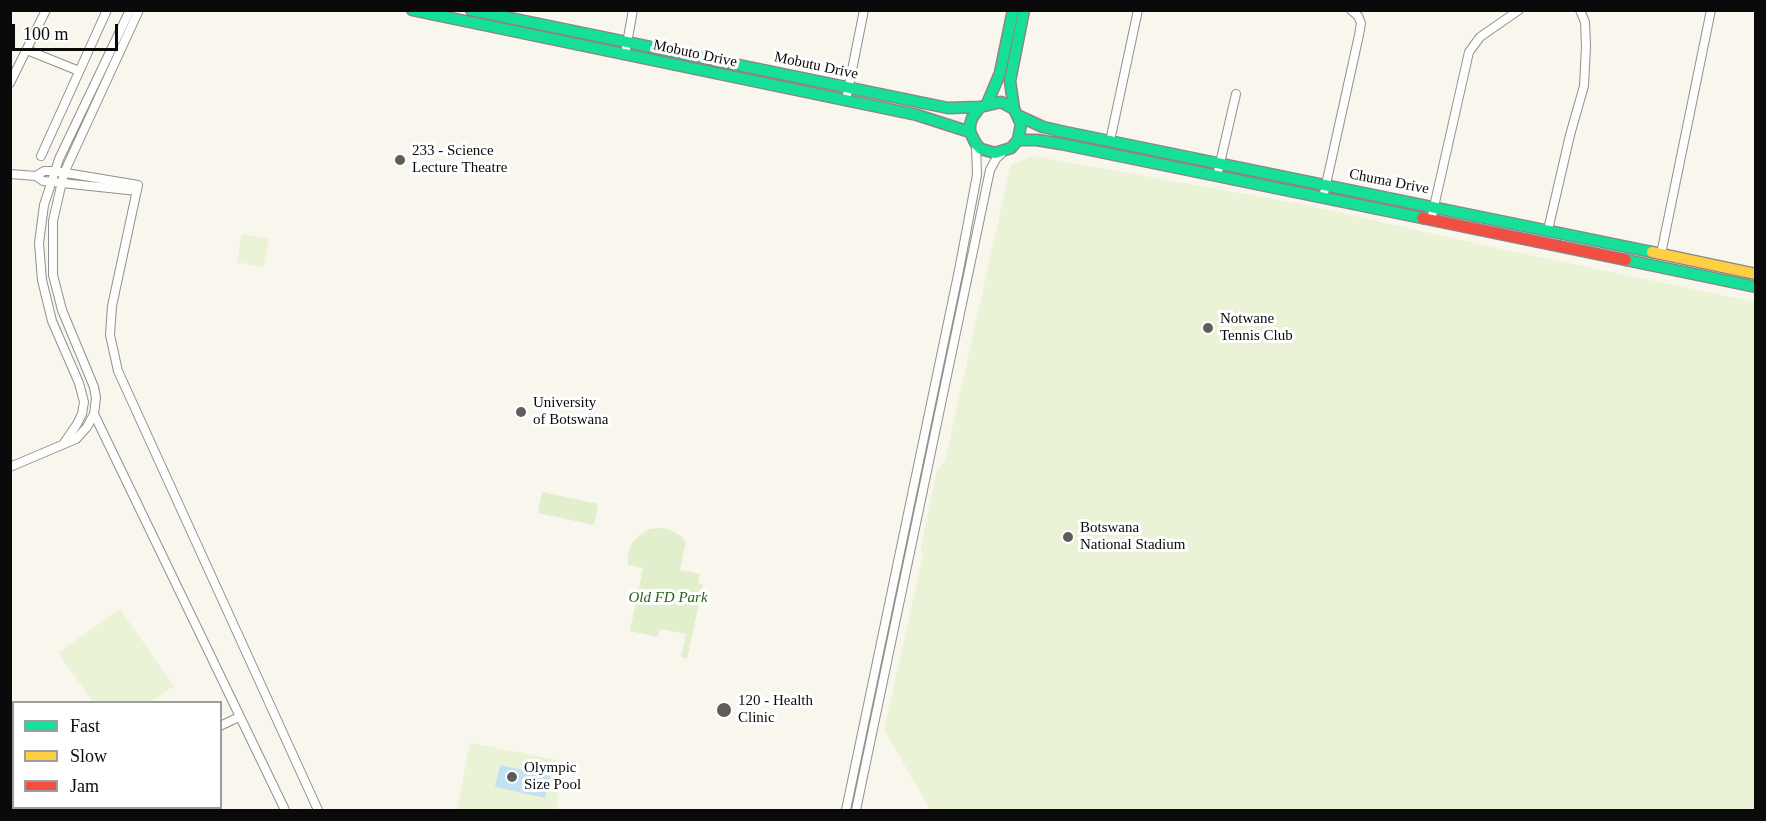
<!DOCTYPE html>
<style>
body{margin:0}
#map{position:relative;width:1766px;height:821px;overflow:hidden;background:#f9f6ed;font-family:Georgia,serif}
canvas{display:block}
.frame{position:absolute;inset:0;border:12px solid #0a0a0a;pointer-events:none}
.legend{position:absolute;left:12px;top:701px;width:210px;height:108px;box-sizing:border-box;background:#fff;border:2px solid #9d9d9d;margin:0;padding:8px 10px;list-style:none;font-size:18px;color:#0a0a0a}
.legend li{display:flex;align-items:center;gap:12px;height:30px}
.legend b{width:30px;border:2px solid #9d9d9d}
.scale{position:absolute;left:12px;top:24px;width:106px;height:27px;box-sizing:border-box;border:3px solid #0a0a0a;border-top:0;padding-left:8px;font-size:18px;line-height:21px;white-space:nowrap;color:#0a0a0a;-webkit-text-stroke:4px #fff;paint-order:stroke}
</style>
<div id="map">
<canvas width="1766" height="821"></canvas>
<div class="frame"></div>
<ul class="legend">
<li><b style="height:8px;background:#16e098"></b>Fast</li>
<li><b style="height:8px;background:#ffcf43"></b>Slow</li>
<li><b style="height:8px;background:#f24e42"></b>Jam</li>
</ul>
<div class="scale">100 m</div>
</div>
<script>
const c = document.querySelector('canvas').getContext('2d');
c.lineJoin = 'round';
function fill(path, color) {
  c.fillStyle = color;
  c.fill(path, 'evenodd');
}
function toPath(rows) {
  const path = new Path2D();
  for (const r of rows) {
    path.moveTo(r[0], r[1]);
    for (let i = 2; i < r.length; i += 2) path.lineTo(r[i], r[i + 1]);
  }
  return path;
}
function stroke(path, color, width, dash) {
  c.strokeStyle = color;
  c.lineWidth = width;
  c.lineCap = dash ? 'butt' : 'round';
  c.setLineDash(dash || []);
  c.stroke(path);
}
function drawText(font, color, halo, rows, align = 'center') {
  c.font = font + ' Georgia,serif';
  c.lineWidth = 6;
  c.setLineDash([]);
  c.textBaseline = 'middle';
  c.strokeStyle = halo;
  c.fillStyle = color;
  for (const [text, x, y, turn = 0] of rows) {
    c.save();
    c.translate(x, y);
    c.rotate((+turn || 0) * Math.PI / 180);
    c.textAlign = isNaN(turn) ? turn : align;
    if (halo) c.strokeText(text, 0, 0);
    c.fillText(text, 0, 0);
    c.restore();
  }
}
const green = toPath([
 [542,492,598,504,594,525,538,513],
 [661,528,671,530,681,536,686,542,680,570,700,574,698,583,703,585,687,659,681,657,686,634,660,629,658,637,630,631,643,568,628,565,628,554,632,543,640,535,650,529]
]);
const pitch = toPath([
 [1033,156,1301,204,1496,248,1755,302,1755,810,931,810,884,730,923,556,921,547,937,470,945,461,1011,164],
 [242,234,269,239,263,267,237,262],
 [120,609,174,686,151,702,93,702,58,653],
 [470,743,557,760,556,768,560,769,560,786,556,810,457,810]
]);
const water = toPath([
 [500,765,550,776,545,798,495,787]
]);
const street = toPath([
 [27,50,79,71],
 [625,54,633,10],
 [10,83,46,10],
 [846,100,864,10],
 [1110,141,1138,10],
 [41,156,107,10],
 [10,174,36,176,43,181,137,191],
 [36,176,44,171,54,171,138,185,112,306,110,335,118,371,318,810],
 [1217,176,1236,94],
 [1323,198,1359,35,1361,23,1358,16,1351,10],
 [1431,220,1469,52,1480,37,1519,10],
 [1548,230,1570,135,1584,86,1586,46,1585,22,1580,10],
 [1661,254,1711,10],
 [94,414,285,810],
 [64,443,77,424,82,414,84,402,79,383,52,321,42,280,39,243,44,205,59,159,130,10],
 [10,467,76,439,87,427,94,414,96,398,94,387,62,310,53,275,53,221,64,173,139,10],
 [220,726,239,717],
 [64,810,70,808],
 [846,810,959,270,977,175,976,145],
 [856,810,990,170,996,159,1003,152]
]);
const fast = toPath([
 [412,10,917,115,970,132],
 [471,10,948,108,980,107,1001,102,1014,109,1021,124,1018,140,1011,148,995,153,981,149,976,144,970,132,970,125,972,118,980,107],
 [987,104,1000,73,1013,10],
 [1014,109,1010,81,1024,10],
 [1019,116,1043,127,1065,132,1652,252],
 [1018,140,1037,140,1061,144,1422,218],
 [1626,260,1756,287]
]);
const slow = toPath([
 [1652,252,1756,274]
]);
const jam = toPath([
 [1422,218,1626,260]
]);
const markers = [
 [400,160,6,"#5e5d59"],
 [1208,328,6,"#5e5d59"],
 [521,412,6,"#5e5d59"],
 [1068,537,6,"#5e5d59"],
 [724,710,8,"#5e5d59"],
 [512,777,6,"#5e5d59"]
];
const streetNames = [
 ["Mobuto Drive",695,54,12],
 ["Mobutu Drive",816,66,12],
 ["Chuma Drive",1389,182,11]
];
const poiNames = [
 ["233 - Science",412,151],
 ["Lecture Theatre",412,168],
 ["Notwane",1220,319],
 ["Tennis Club",1220,336],
 ["University",533,403],
 ["of Botswana",533,420],
 ["Botswana",1080,528],
 ["National Stadium",1080,545],
 ["120 - Health",738,701],
 ["Clinic",738,718],
 ["Olympic",524,768],
 ["Size Pool",524,785]
];
const parkNames = [
 ["Old FD Park",668,598]
];
fill(green, '#e1efcc');
fill(pitch, '#ebf3d6');
fill(water, '#c2e2f4');
stroke(street, '#92908c', 10);
stroke(fast, '#888783', 13);
stroke(slow, '#888783', 13);
stroke(jam, '#888783', 13);
stroke(street, '#fefefc', 8);
stroke(fast, '#16e098', 10);
stroke(slow, '#ffcf43', 10);
stroke(jam, '#f24e42', 10);
for (const [x, y, r, color] of markers) {
  const dot = new Path2D();
  dot.arc(x, y, r, 0, 2 * Math.PI);
  c.fillStyle = color;
  c.fill(dot);
  stroke(dot, '#fff', 2);
}
drawText('15px', '#0a0a0a', '#fff', streetNames);
drawText('15px', '#0a0a0a', '#fff', poiNames, 'left');
drawText('italic 15px', '#29611a', '#fff', parkNames);
</script>
